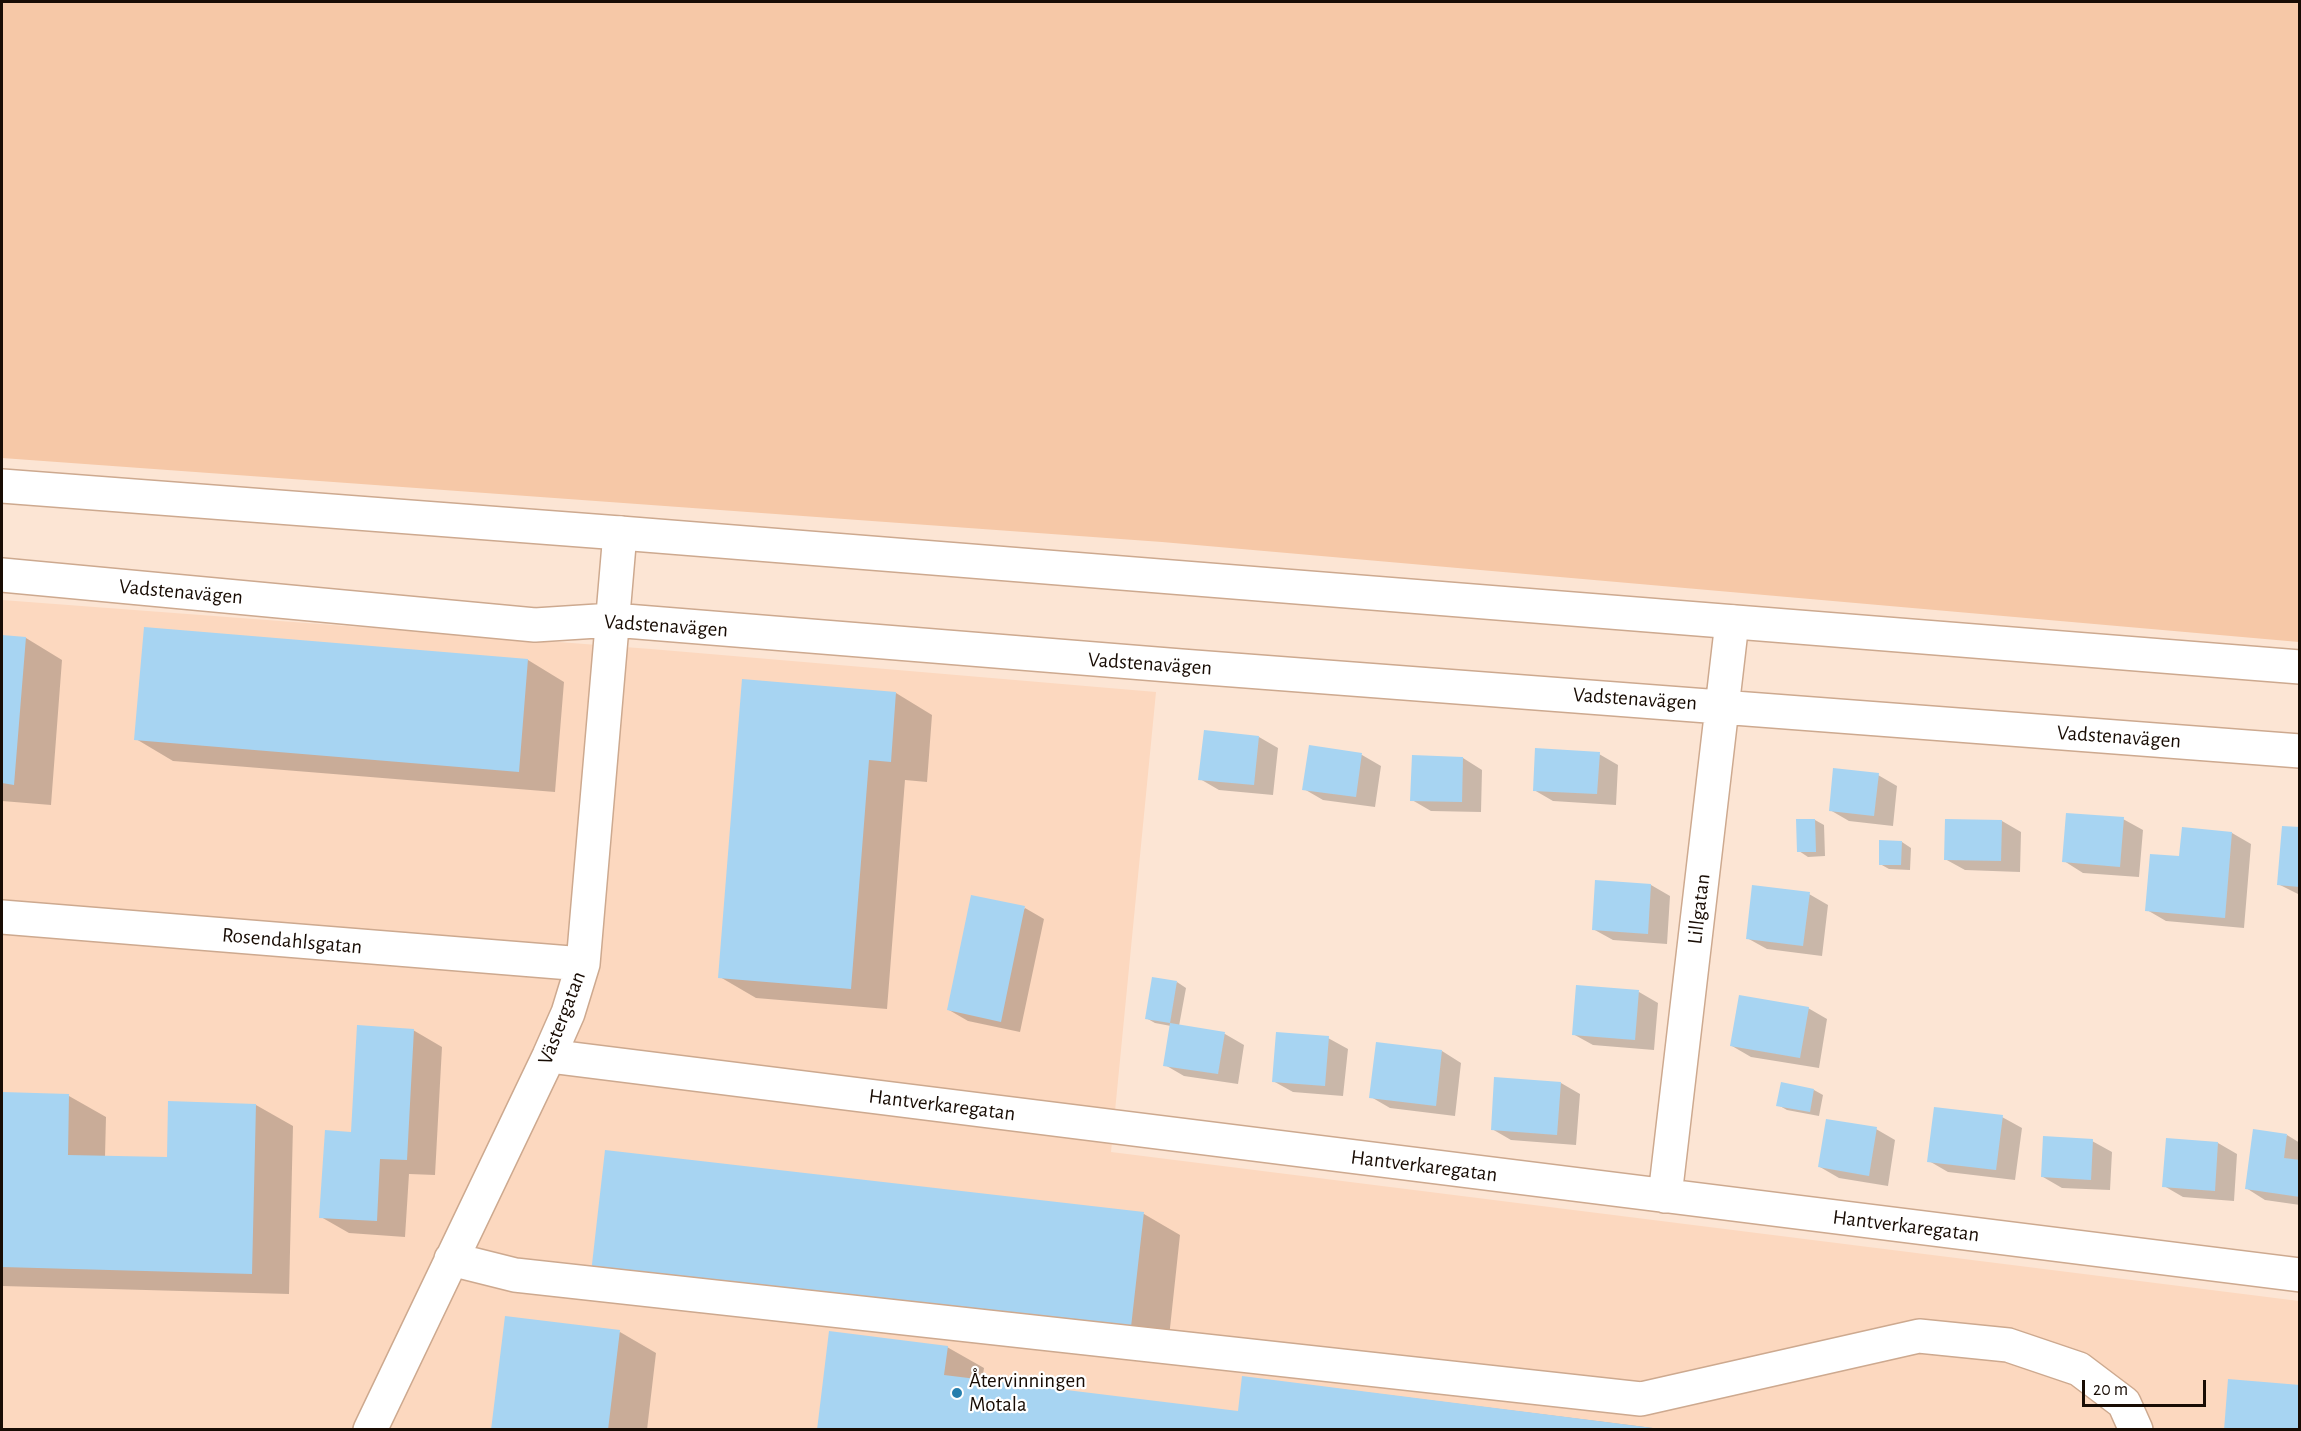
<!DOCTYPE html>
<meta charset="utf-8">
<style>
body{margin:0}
#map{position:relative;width:2301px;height:1431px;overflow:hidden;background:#fce5d4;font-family:"Alegreya Sans",sans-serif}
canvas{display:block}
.frame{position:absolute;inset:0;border:3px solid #180c04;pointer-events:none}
.scale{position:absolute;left:2082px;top:1380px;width:124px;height:27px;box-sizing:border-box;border:3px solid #180c04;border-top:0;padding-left:8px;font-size:18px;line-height:21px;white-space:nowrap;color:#180c04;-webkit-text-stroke:4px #fff;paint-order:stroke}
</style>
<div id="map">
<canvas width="2301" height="1431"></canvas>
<div class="frame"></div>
<div class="scale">20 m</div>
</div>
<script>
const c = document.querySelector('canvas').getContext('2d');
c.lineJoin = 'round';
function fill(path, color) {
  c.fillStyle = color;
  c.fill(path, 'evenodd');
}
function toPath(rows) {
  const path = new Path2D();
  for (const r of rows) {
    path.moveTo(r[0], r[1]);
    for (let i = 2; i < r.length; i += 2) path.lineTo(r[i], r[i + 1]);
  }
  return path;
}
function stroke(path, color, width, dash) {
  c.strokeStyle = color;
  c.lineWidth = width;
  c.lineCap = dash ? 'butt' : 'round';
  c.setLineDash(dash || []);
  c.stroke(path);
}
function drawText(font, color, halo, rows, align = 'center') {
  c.font = font + ' "Alegreya Sans",sans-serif';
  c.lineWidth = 4.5;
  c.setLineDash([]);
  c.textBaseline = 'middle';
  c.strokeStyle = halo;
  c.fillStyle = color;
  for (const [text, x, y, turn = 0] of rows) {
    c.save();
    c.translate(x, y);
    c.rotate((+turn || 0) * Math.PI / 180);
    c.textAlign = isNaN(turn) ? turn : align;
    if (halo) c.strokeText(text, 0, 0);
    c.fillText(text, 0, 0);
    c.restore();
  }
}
const built = toPath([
 [2,600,651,649,1156,692,1111,1152,2299,1301,2299,1429,2,1429]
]);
const green = toPath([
 [2,2,2299,2,2299,642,1162,542,2,458]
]);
const shadow = toPath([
 [2,636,26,638,62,660,51,805,2,801],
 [528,660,564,682,555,792,173,761,136,739],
 [896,693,932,715,927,782,905,780,887,1009,756,998,720,977],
 [1259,737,1278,748,1273,795,1219,790,1200,779],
 [1310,747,1362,755,1381,766,1375,807,1323,800,1304,789],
 [1599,754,1618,765,1616,805,1553,801,1534,790],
 [1463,758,1482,770,1481,812,1431,811,1412,800],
 [1878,775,1897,786,1893,826,1849,821,1830,810],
 [2123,819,2143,830,2139,877,2083,873,2064,861],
 [1815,820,1824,825,1825,856,1808,857,1799,851],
 [2002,821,2021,832,2020,872,1965,870,1945,859],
 [2300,829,2300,895,2278,884],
 [2232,833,2251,844,2244,928,2166,921,2147,910,2180,858],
 [1902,842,1911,848,1910,870,1889,869,1880,864],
 [1597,882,1651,885,1670,896,1667,944,1613,940,1593,929],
 [1809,894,1828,905,1822,956,1767,949,1747,938],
 [1025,908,1044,919,1020,1032,968,1021,949,1010],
 [1177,982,1186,988,1179,1026,1225,1034,1244,1045,1238,1084,1184,1076,1165,1065,1171,1026,1155,1023,1146,1018],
 [1639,992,1658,1003,1654,1050,1593,1045,1573,1034],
 [1808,1008,1827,1019,1819,1068,1751,1057,1732,1046],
 [413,1030,442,1047,435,1175,409,1174,405,1237,349,1233,321,1217,352,1134],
 [1328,1038,1348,1049,1343,1096,1293,1092,1273,1081],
 [1442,1051,1461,1063,1455,1116,1390,1108,1371,1097],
 [1561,1083,1580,1094,1576,1145,1511,1140,1492,1129],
 [1814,1090,1823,1095,1819,1116,1787,1110,1778,1105],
 [2,1094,69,1096,106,1117,105,1157,168,1159,256,1105,293,1126,289,1294,2,1286],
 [2002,1117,2022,1128,2015,1180,1948,1172,1929,1161],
 [1876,1129,1895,1140,1888,1186,1839,1178,1820,1167],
 [2287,1135,2300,1143,2300,1205,2265,1200,2246,1188],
 [2168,1140,2218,1143,2237,1154,2234,1201,2183,1197,2164,1186],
 [2092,1141,2112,1152,2110,1190,2062,1188,2043,1177],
 [1144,1214,1180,1235,1167,1356,630,1294],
 [620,1332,656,1353,647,1430,493,1430],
 [947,1347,984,1368,982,1381,1239,1413,1243,1377,1669,1430,818,1430]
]);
const building = toPath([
 [144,627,528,659,519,772,134,740],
 [2,635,26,637,14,785,2,783],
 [742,679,896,692,891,762,869,760,851,989,718,978],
 [1204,730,1259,736,1254,785,1198,780],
 [1309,745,1362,753,1356,797,1302,790],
 [1535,748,1600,752,1597,794,1533,791],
 [1412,755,1463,757,1462,802,1410,801],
 [1833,768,1879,773,1874,816,1829,811],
 [2066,813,2124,817,2120,867,2062,862],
 [1796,819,1815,819,1816,852,1797,852],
 [1945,819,2002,820,2001,861,1944,860],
 [2282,826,2300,827,2300,887,2277,885],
 [2182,827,2232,832,2225,918,2145,911,2150,854,2179,856],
 [1879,840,1902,841,1901,865,1879,865],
 [1595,880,1651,884,1648,934,1592,930],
 [1752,885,1810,892,1803,946,1746,939],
 [971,895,1025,906,1001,1022,947,1010],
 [1152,977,1177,981,1170,1023,1145,1019],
 [1576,985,1639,990,1635,1040,1572,1035],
 [1739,995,1809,1007,1800,1058,1730,1046],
 [1170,1023,1225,1032,1218,1074,1163,1066],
 [357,1025,414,1029,407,1160,380,1159,377,1221,319,1218,325,1130,351,1132],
 [1276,1032,1329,1036,1325,1086,1272,1082],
 [1376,1042,1442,1050,1436,1106,1369,1098],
 [1494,1077,1561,1082,1557,1135,1491,1130],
 [1781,1082,1814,1089,1810,1112,1776,1106],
 [2,1092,69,1094,68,1155,167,1157,168,1101,256,1104,252,1274,2,1267],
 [1934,1107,2003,1115,1996,1170,1927,1162],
 [1826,1119,1877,1127,1869,1176,1818,1167],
 [2253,1129,2287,1134,2284,1158,2300,1160,2300,1197,2245,1189],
 [2043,1136,2093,1139,2091,1180,2041,1177],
 [2166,1138,2218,1142,2215,1191,2162,1187],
 [605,1150,1144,1212,1130,1336,591,1273],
 [505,1316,620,1330,608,1430,491,1430],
 [829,1331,948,1346,944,1375,1238,1411,1242,1376,1669,1430,817,1430],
 [2228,1379,2300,1385,2300,1430,2224,1430]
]);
const minor = toPath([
 [2,575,535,625,613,620,1181,666,2300,751],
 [2,917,583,964],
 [549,1056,2300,1275],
 [1665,1196,1732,622],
 [451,1259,515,1275,1641,1399,1919,1336,2008,1345,2079,1369,2124,1403,2136,1430],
 [370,1430,549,1056,568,1013,583,964,620,533]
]);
const major = toPath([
 [2,486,620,533,2300,667]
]);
const markers = [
 [957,1393,6,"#267ead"]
];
const streetNames = [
 ["Vadstenavägen",181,592,5],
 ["Vadstenavägen",666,626,4],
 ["Vadstenavägen",1150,664,4],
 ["Vadstenavägen",1635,699,4],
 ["Vadstenavägen",2119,737,4],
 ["Lillgatan",1699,909,-83],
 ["Rosendahlsgatan",292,941,5],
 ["Västergatan",562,1018,-69],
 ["Hantverkaregatan",942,1105,7],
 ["Hantverkaregatan",1424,1166,7],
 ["Hantverkaregatan",1906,1226,7]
];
const poiNames = [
 ["Återvinningen",969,1381],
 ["Motala",969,1405]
];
fill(built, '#fcd8bf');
fill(green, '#f6c8a7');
fill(shadow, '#0003');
fill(building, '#a7d4f2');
stroke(minor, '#cda98f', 36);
stroke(major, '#cda98f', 36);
stroke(minor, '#fff', 33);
stroke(major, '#fff', 33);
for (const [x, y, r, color] of markers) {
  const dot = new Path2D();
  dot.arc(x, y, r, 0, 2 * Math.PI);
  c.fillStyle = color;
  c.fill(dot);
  stroke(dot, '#fff', 2);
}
drawText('21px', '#180c04', '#fff', streetNames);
drawText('21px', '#180c04', '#fff', poiNames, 'left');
</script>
